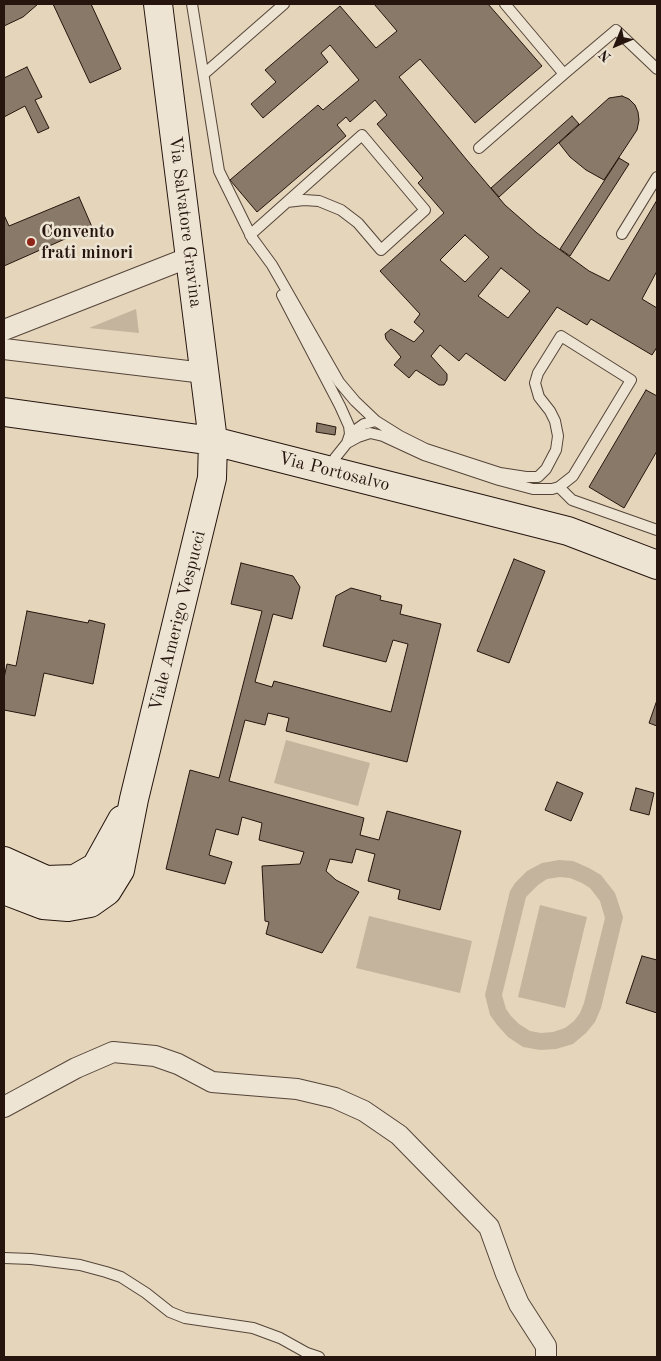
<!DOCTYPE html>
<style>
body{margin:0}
#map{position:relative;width:661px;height:1361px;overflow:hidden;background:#e4d5bb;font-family:"Old Standard TT",serif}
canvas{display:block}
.frame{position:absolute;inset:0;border:5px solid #25150e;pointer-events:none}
.north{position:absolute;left:591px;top:20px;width:50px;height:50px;-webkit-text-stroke:4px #ede4d3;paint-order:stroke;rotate:225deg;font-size:14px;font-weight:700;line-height:20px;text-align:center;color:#25150e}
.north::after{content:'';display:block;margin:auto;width:18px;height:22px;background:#25150e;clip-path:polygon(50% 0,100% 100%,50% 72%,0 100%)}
</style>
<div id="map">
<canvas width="661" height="1361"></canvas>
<div class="frame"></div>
<div class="north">N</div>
</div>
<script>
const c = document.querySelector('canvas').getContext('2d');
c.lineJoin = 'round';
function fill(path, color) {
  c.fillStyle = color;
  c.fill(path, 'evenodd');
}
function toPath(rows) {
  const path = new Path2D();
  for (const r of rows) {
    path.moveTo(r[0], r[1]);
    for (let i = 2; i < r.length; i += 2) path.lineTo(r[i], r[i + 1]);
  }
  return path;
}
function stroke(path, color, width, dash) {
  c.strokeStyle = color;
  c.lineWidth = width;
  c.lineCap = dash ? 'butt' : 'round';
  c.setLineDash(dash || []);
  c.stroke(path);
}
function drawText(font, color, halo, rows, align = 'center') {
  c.font = font + ' "Old Standard TT",serif';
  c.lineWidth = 5;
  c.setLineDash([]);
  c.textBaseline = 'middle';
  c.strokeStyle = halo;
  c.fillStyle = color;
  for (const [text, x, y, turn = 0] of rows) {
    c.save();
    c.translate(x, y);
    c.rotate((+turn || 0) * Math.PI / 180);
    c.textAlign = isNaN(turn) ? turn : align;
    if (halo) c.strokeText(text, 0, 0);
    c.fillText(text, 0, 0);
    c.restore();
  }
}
const green = toPath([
 [136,309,139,333,89,328],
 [286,740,370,763,358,806,274,783],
 [559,860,573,861,589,868,601,875,615,893,623,917,601,1008,595,1022,586,1033,573,1044,556,1049,540,1050,523,1047,508,1037,498,1026,490,1015,485,995,510,891,515,883,527,871,542,863],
 [560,877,570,878,582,883,590,888,600,901,605,918,584,1003,580,1013,574,1021,565,1028,553,1032,541,1033,530,1031,519,1024,511,1016,506,1009,502,995,526,897,538,885,547,879],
 [540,905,587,917,565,1008,518,997],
 [369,916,472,941,460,993,356,968]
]);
const building = toPath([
 [4,4,38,4,23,17,4,26,4,4],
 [53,4,91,4,121,69,90,83,53,4],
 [374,4,488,4,542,66,475,123,420,59,399,77,466,159,505,205,537,233,589,271,609,281,657,200,657,271,642,299,657,308,657,347,652,355,591,319,587,325,557,307,505,381,466,353,459,361,440,345,431,356,447,374,447,380,444,385,439,385,416,370,409,378,394,365,401,357,386,339,385,334,391,329,414,342,424,331,414,322,420,314,380,271,444,213,418,183,423,178,377,124,387,115,375,100,350,122,346,117,337,125,346,136,257,212,230,180,318,105,323,110,359,80,330,45,321,53,328,62,263,118,251,104,276,82,265,70,340,6,376,48,397,31,374,4],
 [465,235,489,257,465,282,440,260,465,235],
 [501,268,530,291,508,318,478,296,501,268],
 [27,67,42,97,35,100,49,128,38,133,25,106,4,117,4,78,27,67],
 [622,96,629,99,635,105,638,112,639,120,637,130,604,180,586,170,570,157,559,143,609,98,622,96],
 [572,116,579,124,499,197,491,188,572,116],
 [619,158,629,164,570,256,560,249,619,158],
 [79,197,92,227,4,266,4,215,9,226,79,197],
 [646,390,657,396,657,451,624,508,589,487,646,390],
 [317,423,336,427,335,435,316,432,317,423],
 [514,559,545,571,509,663,477,651,514,559],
 [241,563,293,576,300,587,292,619,273,614,255,682,272,687,274,681,391,712,408,644,393,640,386,662,323,646,336,596,351,588,381,596,380,600,402,605,400,614,441,624,407,762,286,731,289,718,268,713,265,725,245,720,229,781,364,818,360,835,379,840,387,811,461,831,440,910,398,899,400,890,368,881,375,854,356,849,352,863,330,859,326,871,336,880,359,892,322,953,266,934,269,922,265,921,262,866,300,864,304,852,259,840,262,823,242,817,238,835,216,829,209,855,232,862,225,884,166,869,190,770,219,778,262,611,231,604,241,563],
 [27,611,88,623,89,620,105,624,93,684,44,673,35,716,4,710,4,678,7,664,16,666,27,611],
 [657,700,657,726,649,723,657,700],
 [557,782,583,793,571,821,545,810,557,782],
 [636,788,654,793,649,815,630,810,636,788],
 [642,956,657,960,657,1013,626,1003,642,956]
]);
const lane = toPath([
 [192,4,219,171,253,240],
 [505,4,564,74,616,30,657,69],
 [204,74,284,4],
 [479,148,564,74],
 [622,234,657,177],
 [250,235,272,265,339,382,355,401,376,421,400,436,426,449,500,473,526,477,538,477,546,469,556,450,558,436,555,421,550,411,539,397,535,383,538,373,561,336,631,380,573,476,559,487,552,489,533,489,499,480,424,455,383,436,370,433,358,437,347,443,335,458,329,470],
 [250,235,362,135,425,210,381,250,358,223,341,210,319,201,304,200,287,202],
 [282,295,340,406,349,426,350,434,347,443],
 [350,434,364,424,376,421],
 [559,487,572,500,657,530],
 [4,1258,31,1259,80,1265,106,1272,121,1277,146,1293,170,1312,185,1318,253,1328,280,1338,307,1353,319,1357]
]);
const street = toPath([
 [4,330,190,257],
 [4,349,204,373],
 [4,1107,76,1068,113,1052,155,1056,178,1064,212,1082,297,1089,335,1098,364,1111,399,1135,489,1227,506,1274,519,1304,546,1346,546,1357]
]);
const secondary = toPath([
 [4,412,213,441,568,531,657,565],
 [4,861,46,880,75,879,96,867,122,820],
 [4,890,43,905,68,907,90,903,107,891,120,870,134,799,212,478,213,441,158,4]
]);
const markers = [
 [31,242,5,"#8f2418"]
];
const streetNames = [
 ["Via Salvatore Gravina",185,222,83],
 ["Via Portosalvo",334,472,14],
 ["Viale Amerigo Vespucci",178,621,-76]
];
const poiNames = [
 ["Convento",41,232],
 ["frati minori",41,253]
];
fill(green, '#c4b49e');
fill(building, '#887968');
stroke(building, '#25150e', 1);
stroke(lane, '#554539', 12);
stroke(street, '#554539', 22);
stroke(secondary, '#25150e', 30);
stroke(lane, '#ede4d3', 10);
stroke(street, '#ede4d3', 20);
stroke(secondary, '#ede4d3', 28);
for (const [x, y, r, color] of markers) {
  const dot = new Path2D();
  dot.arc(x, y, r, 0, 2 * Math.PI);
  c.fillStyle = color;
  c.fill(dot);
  stroke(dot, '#ede4d3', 2);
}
drawText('18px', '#25150e', '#ede4d3', streetNames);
drawText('bold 18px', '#25150e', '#ede4d3', poiNames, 'left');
</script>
